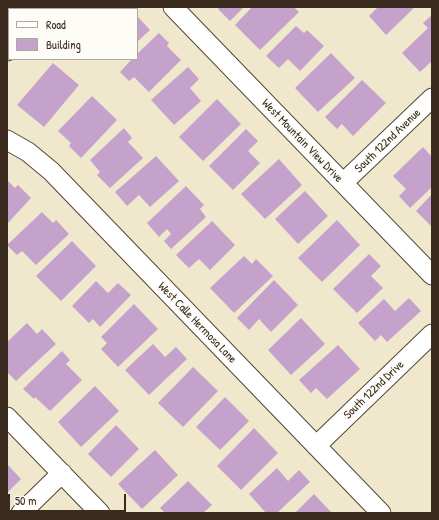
<!DOCTYPE html>
<style>
body{margin:0}
#map{position:relative;width:439px;height:520px;overflow:hidden;background:#f0e8cd;font-family:"Patrick Hand",sans-serif}
canvas{display:block}
.frame{position:absolute;inset:0;border:8px solid #3b2a1e;pointer-events:none}
.legend{position:absolute;left:8px;top:8px;width:130px;height:52px;box-sizing:border-box;background:#fdfcf7;border:1px solid #afa8a0;margin:0;padding:5px 7px;list-style:none;font-size:12px;color:#3b2a1e}
.legend li{display:flex;align-items:center;gap:8px;height:20px}
.legend b{width:20px;border:1px solid #afa8a0}
.scale{position:absolute;left:8px;top:494px;width:118px;height:18px;box-sizing:border-box;border:2px solid #3b2a1e;border-top:0;padding-left:5px;font-size:12px;line-height:14px;white-space:nowrap;color:#3b2a1e;-webkit-text-stroke:3px #fdfcf7;paint-order:stroke}
</style>
<div id="map">
<canvas width="439" height="520"></canvas>
<div class="frame"></div>
<ul class="legend">
<li><b style="height:5px;background:#fff"></b>Road</li>
<li><b style="height:11px;background:#c5a2cc"></b>Building</li>
</ul>
<div class="scale">50 m</div>
</div>
<script>
const c = document.querySelector('canvas').getContext('2d');
c.lineJoin = 'round';
function fill(path, color) {
  c.fillStyle = color;
  c.fill(path, 'evenodd');
}
function toPath(rows) {
  const path = new Path2D();
  for (const r of rows) {
    path.moveTo(r[0], r[1]);
    for (let i = 2; i < r.length; i += 2) path.lineTo(r[i], r[i + 1]);
  }
  return path;
}
function stroke(path, color, width, dash) {
  c.strokeStyle = color;
  c.lineWidth = width;
  c.lineCap = dash ? 'butt' : 'round';
  c.setLineDash(dash || []);
  c.stroke(path);
}
function drawText(font, color, halo, rows, align = 'center') {
  c.font = font + ' "Patrick Hand",sans-serif';
  c.lineWidth = 3.5;
  c.setLineDash([]);
  c.textBaseline = 'middle';
  c.strokeStyle = halo;
  c.fillStyle = color;
  for (const [text, x, y, turn = 0] of rows) {
    c.save();
    c.translate(x, y);
    c.rotate((+turn || 0) * Math.PI / 180);
    c.textAlign = isNaN(turn) ? turn : align;
    if (halo) c.strokeText(text, 0, 0);
    c.fillText(text, 0, 0);
    c.restore();
  }
}
const building = toPath([
 [65,7,113,7,111,9,63,9],
 [220,7,244,7,230,21,218,9],
 [252,7,294,7,299,12,260,50,235,25],
 [378,7,415,7,386,35,369,16],
 [432,15,432,61,420,72,402,53,428,28,423,23],
 [137,16,150,30,137,42],
 [296,26,304,33,307,30,324,46,300,71,288,59,279,68,266,56],
 [159,33,169,43,167,46,181,60,149,92,134,77,129,81,120,72,132,59,137,59,137,54],
 [331,53,355,78,318,112,295,88],
 [53,63,79,85,44,127,17,105],
 [188,67,199,79,190,88,201,101,174,125,151,100],
 [362,80,386,103,353,136,342,124,337,129,325,117],
 [92,96,117,120,81,158,69,146,71,143,58,131],
 [217,99,241,124,203,161,179,137],
 [124,128,132,138,128,142,143,158,110,188,97,175,100,172,90,160],
 [246,129,258,141,248,151,260,163,233,190,209,166],
 [423,147,432,157,432,187,410,208,399,196,406,189,393,176],
 [156,156,179,181,150,207,139,195,127,206,115,192],
 [279,159,302,185,265,219,241,194],
 [7,180,15,188,18,185,31,198,7,224],
 [186,186,204,205,200,209,206,217,171,249,164,241,171,234,167,229,159,237,147,223],
 [305,191,328,216,298,244,275,219],
 [432,194,432,227,416,211],
 [42,212,53,223,56,220,69,234,36,265,22,251,17,255,7,245],
 [337,220,360,245,322,282,298,258],
 [212,221,235,245,210,270,199,259,189,268,176,255],
 [72,241,96,266,61,301,36,276],
 [369,254,381,266,371,276,383,288,357,313,333,289],
 [244,256,252,264,256,259,273,276,234,313,210,288],
 [274,280,298,305,271,332,259,319,249,330,237,318],
 [96,281,108,293,118,283,131,295,100,327,93,319,89,323,72,306],
 [409,298,421,311,387,342,381,335,375,341,358,323,384,299,395,311],
 [134,304,158,329,118,367,101,349,107,343,101,337],
 [301,318,325,344,291,375,268,350],
 [27,323,37,334,42,329,56,344,16,381,7,372,7,342],
 [153,344,165,357,176,347,187,359,149,395,125,370],
 [338,345,360,369,327,399,316,388,311,393,299,380],
 [62,351,70,360,66,364,82,380,50,411,35,397,34,399,23,389],
 [193,367,218,391,183,427,158,403],
 [95,386,119,411,81,447,58,422],
 [225,397,249,421,220,450,196,427],
 [116,425,139,449,111,477,88,454],
 [254,428,278,453,241,490,217,466],
 [155,450,178,475,142,509,118,484],
 [7,464,21,479,7,493],
 [277,468,288,481,299,470,310,482,277,513,266,513,249,494],
 [188,481,212,505,203,513,165,513,160,508],
 [314,494,332,513,295,513]
]);
const minor = toPath([
 [173,7,432,275],
 [21,9,22,7],
 [7,51,9,45],
 [7,140,28,152,51,171,381,513],
 [343,183,432,98],
 [7,417,100,513],
 [316,446,432,334],
 [21,513,62,473]
]);
const streetNames = [
 ["West Mountain View Drive",302,141,46],
 ["South 122nd Avenue",388,141,-44],
 ["West Calle Hermosa Lane",197,323,46],
 ["South 122nd Drive",374,390,-44]
];
fill(building, '#c5a2cc');
stroke(minor, '#564638', 21);
stroke(minor, '#fff', 19);
drawText('12px', '#3b2a1e', '#fdfcf7', streetNames);
</script>
